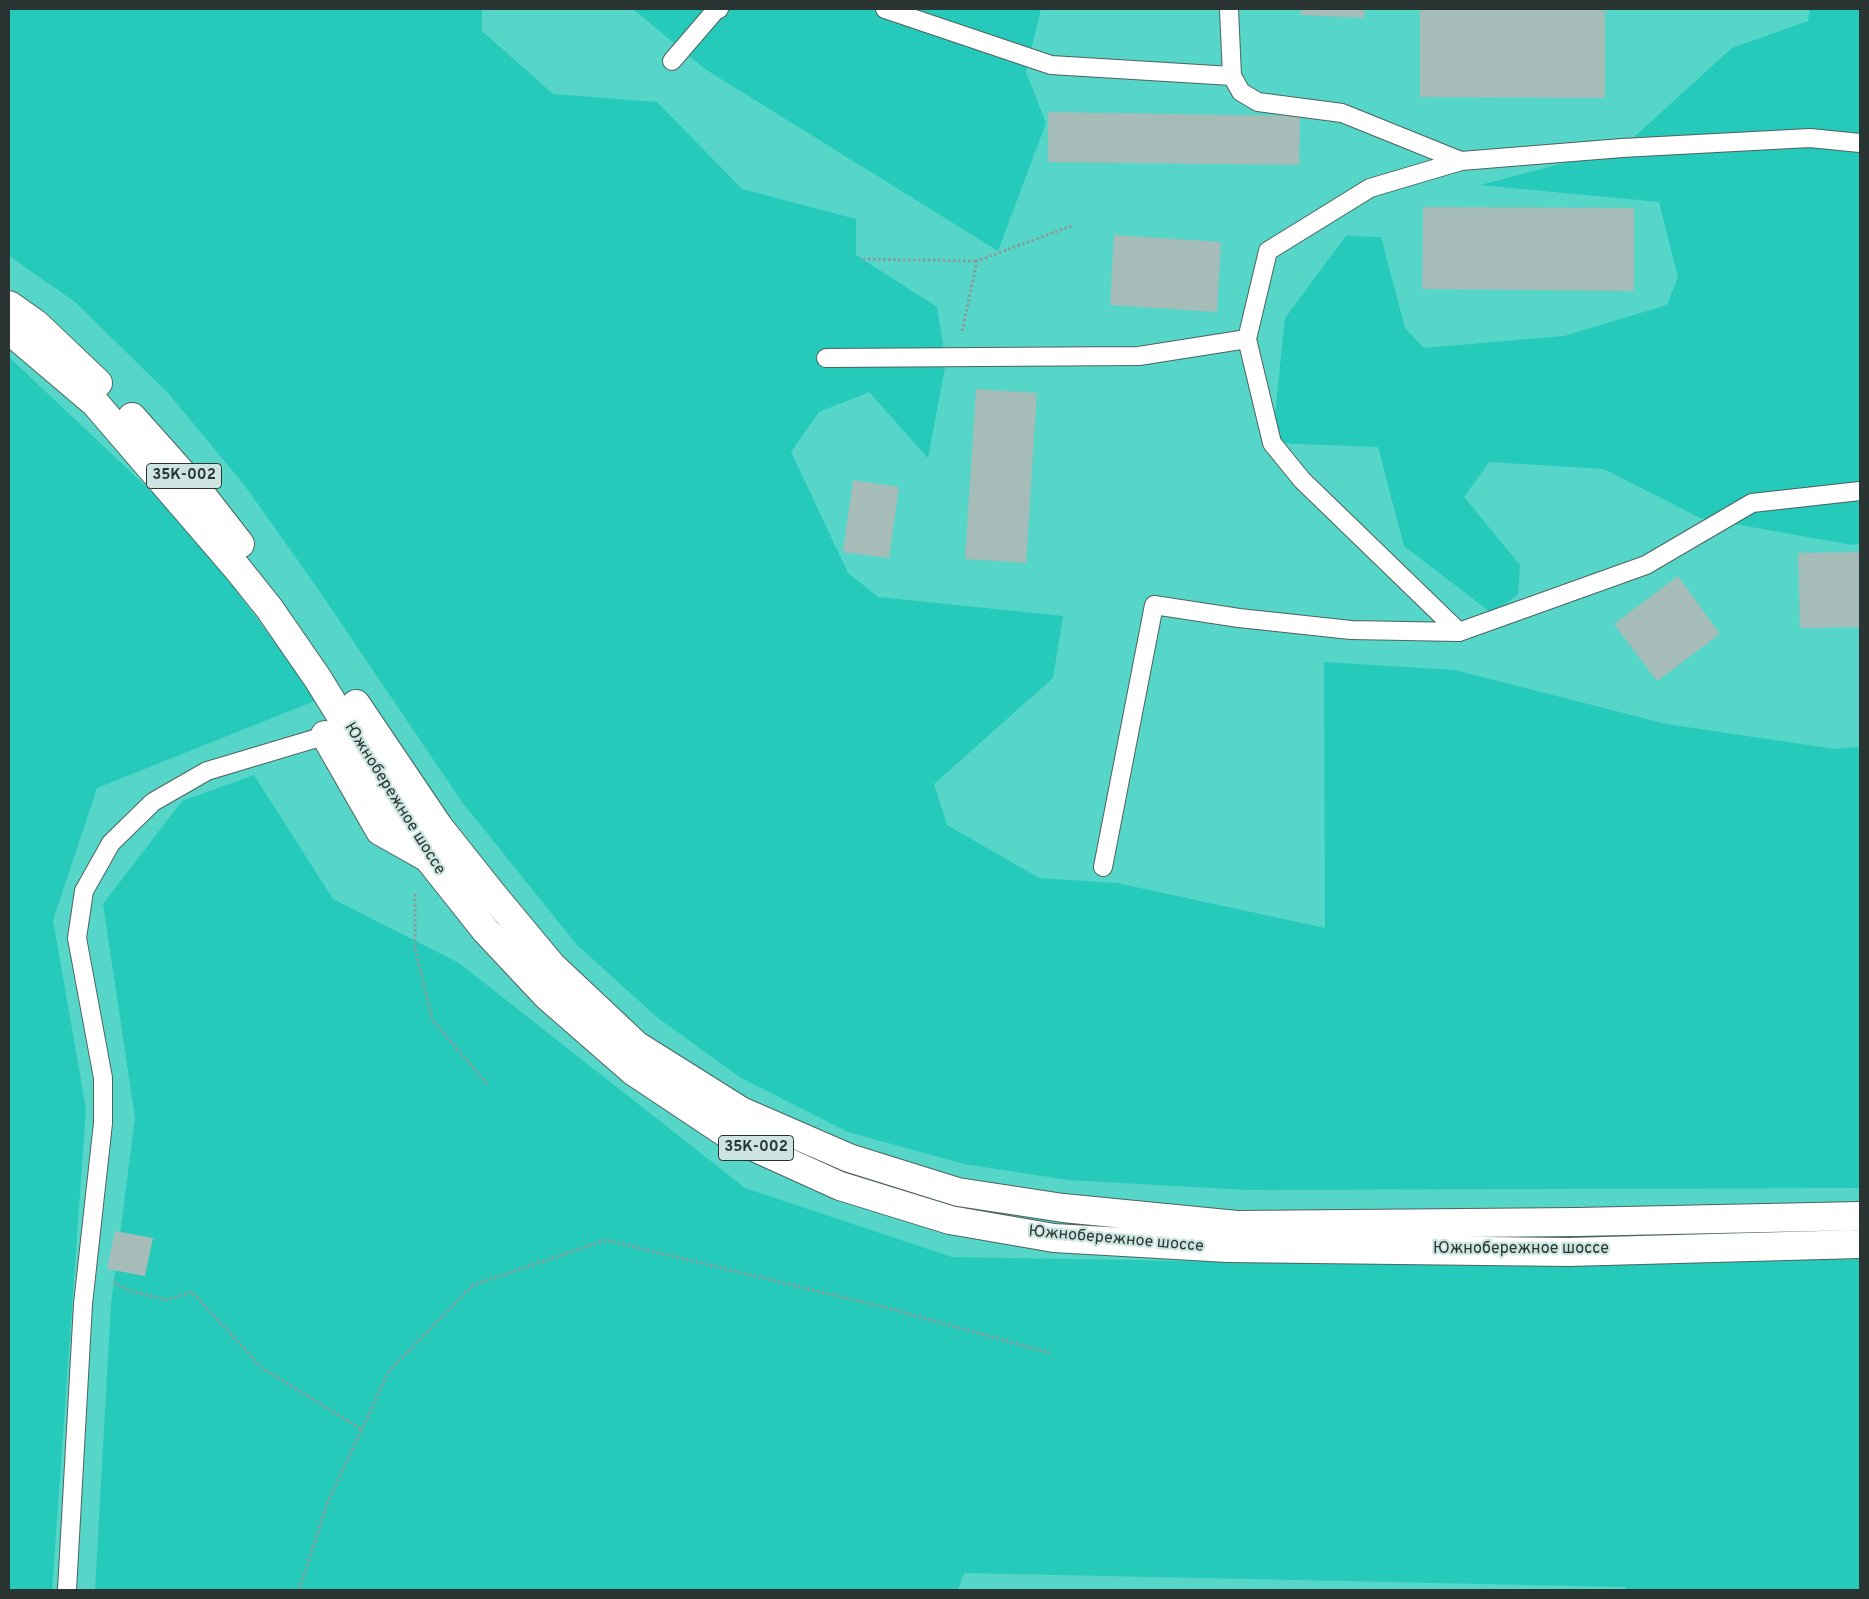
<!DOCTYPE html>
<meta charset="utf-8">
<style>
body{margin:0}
#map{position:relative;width:1869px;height:1599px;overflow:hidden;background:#cce5e1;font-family:Overpass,sans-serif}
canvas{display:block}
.frame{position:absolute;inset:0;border:10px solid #2a3432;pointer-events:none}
</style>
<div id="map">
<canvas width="1869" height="1599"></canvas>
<div class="frame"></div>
</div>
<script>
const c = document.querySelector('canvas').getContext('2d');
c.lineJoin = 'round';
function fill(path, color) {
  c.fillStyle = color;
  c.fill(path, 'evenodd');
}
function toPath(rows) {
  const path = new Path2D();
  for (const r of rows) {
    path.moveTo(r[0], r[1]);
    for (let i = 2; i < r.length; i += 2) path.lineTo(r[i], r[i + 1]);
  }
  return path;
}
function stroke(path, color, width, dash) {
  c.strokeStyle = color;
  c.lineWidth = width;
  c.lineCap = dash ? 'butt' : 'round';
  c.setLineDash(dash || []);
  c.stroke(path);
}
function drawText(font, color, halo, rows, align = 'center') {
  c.font = font + ' Overpass,sans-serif';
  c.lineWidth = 4.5;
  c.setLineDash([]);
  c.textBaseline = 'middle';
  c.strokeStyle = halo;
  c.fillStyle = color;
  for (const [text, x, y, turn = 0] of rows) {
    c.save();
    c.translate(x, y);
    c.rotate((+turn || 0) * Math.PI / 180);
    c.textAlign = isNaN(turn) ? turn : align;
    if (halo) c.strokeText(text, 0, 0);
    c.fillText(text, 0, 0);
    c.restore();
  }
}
const green = toPath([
 [9,9,1860,9,1860,1590,9,1590]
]);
const forest = toPath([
 [9,9,482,9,482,31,553,94,657,102,742,189,856,219,856,255,937,307,946,362,928,458,869,392,819,412,791,452,848,573,878,597,1063,616,1053,678,934,784,947,825,1039,878,1117,883,1325,928,1324,662,1455,670,1666,724,1835,749,1860,747,1860,1188,1247,1190,1068,1180,964,1164,848,1132,741,1078,658,1018,577,945,462,802,316,586,245,486,169,394,74,301,9,256],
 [633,9,1041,9,1026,72,1046,123,998,251,705,69],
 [1810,9,1860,9,1860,544,1853,545,1700,518,1604,469,1489,462,1464,497,1520,565,1518,594,1493,614,1404,546,1378,447,1272,443,1285,318,1346,236,1381,237,1405,328,1424,348,1564,336,1667,305,1678,277,1659,202,1480,185,1622,148,1732,48,1808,21],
 [9,357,189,527,317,700,97,788,53,920,86,1109,52,1590,9,1590],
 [254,775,333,899,459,963,745,1188,952,1257,1485,1266,1860,1259,1860,1590,1626,1590,1625,1587,964,1573,958,1590,95,1590,111,1304,135,1118,103,904,182,801]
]);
const building = toPath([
 [1301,9,1365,9,1364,18,1301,15],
 [1420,10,1605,10,1605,98,1420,97],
 [1048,112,1300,116,1299,165,1048,162],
 [1423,207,1634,208,1634,291,1422,289],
 [1114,235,1221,242,1217,312,1110,305],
 [976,389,1037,393,1026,563,965,559],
 [853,480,899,487,889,558,843,552],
 [1860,552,1860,627,1800,628,1798,553],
 [1678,576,1720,634,1657,681,1614,624],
 [115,1231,153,1238,145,1276,107,1269]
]);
const path = toPath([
 [863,259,977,261],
 [962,331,977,261,1074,225],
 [415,894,415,948,432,1019,487,1084],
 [113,1282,128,1290,166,1300,192,1292,262,1368,361,1429],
 [299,1590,327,1504,389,1371,473,1285,606,1240,895,1310,1050,1353]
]);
const lane = toPath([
 [885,9,1051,65,1232,76],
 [1229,9,1232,76,1241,92,1258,102,1342,113,1461,161,1622,148,1810,138,1860,143],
 [672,61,715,11,719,9],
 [826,358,1139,356,1247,339],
 [1459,632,1302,480,1272,443,1247,339,1268,251,1370,188,1461,161],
 [1103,867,1154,605,1239,618,1351,630,1459,632,1646,565,1752,503,1860,491],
 [67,1590,83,1304,103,1123,103,1078,77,938,84,891,111,843,153,802,207,771,334,733]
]);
const street = toPath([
 [325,735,380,831,428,858]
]);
const highway = toPath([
 [9,305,36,324,98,383],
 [9,330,95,403,237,568,269,608,318,679,428,858,486,931,547,996,633,1071,732,1137,840,1186,950,1220,1054,1238,1228,1248,1568,1252,1860,1244],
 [132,417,205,499,240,544],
 [356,704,439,827,493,895,552,966,636,1045,741,1111,849,1158,958,1192,1063,1208,1237,1225,1577,1222,1860,1216]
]);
const shields = [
 [184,476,75],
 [756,1148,75]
];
const shieldNames = [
 ["35К-002",184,476],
 ["35К-002",756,1148]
];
const streetNames = [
 ["Южнобережное шоссе",394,799,58],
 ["Южнобережное шоссе",1116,1240,5],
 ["Южнобережное шоссе",1521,1250]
];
fill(green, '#55d6c8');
fill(forest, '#25cabb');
fill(building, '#a5bcb9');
stroke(lane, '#4d635f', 20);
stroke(street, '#4d635f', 30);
stroke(highway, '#4d635f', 30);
stroke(path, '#899c99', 3, [2.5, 2.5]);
stroke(lane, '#fff', 18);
stroke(street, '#fff', 28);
stroke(highway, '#fff', 28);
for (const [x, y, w] of shields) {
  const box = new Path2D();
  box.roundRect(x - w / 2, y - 12.5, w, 25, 4);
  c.fillStyle = '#cce5e1';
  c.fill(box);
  stroke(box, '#2a3432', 1);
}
drawText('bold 15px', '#2a3432', null, shieldNames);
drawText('16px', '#2a3432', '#cce5e1', streetNames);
</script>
